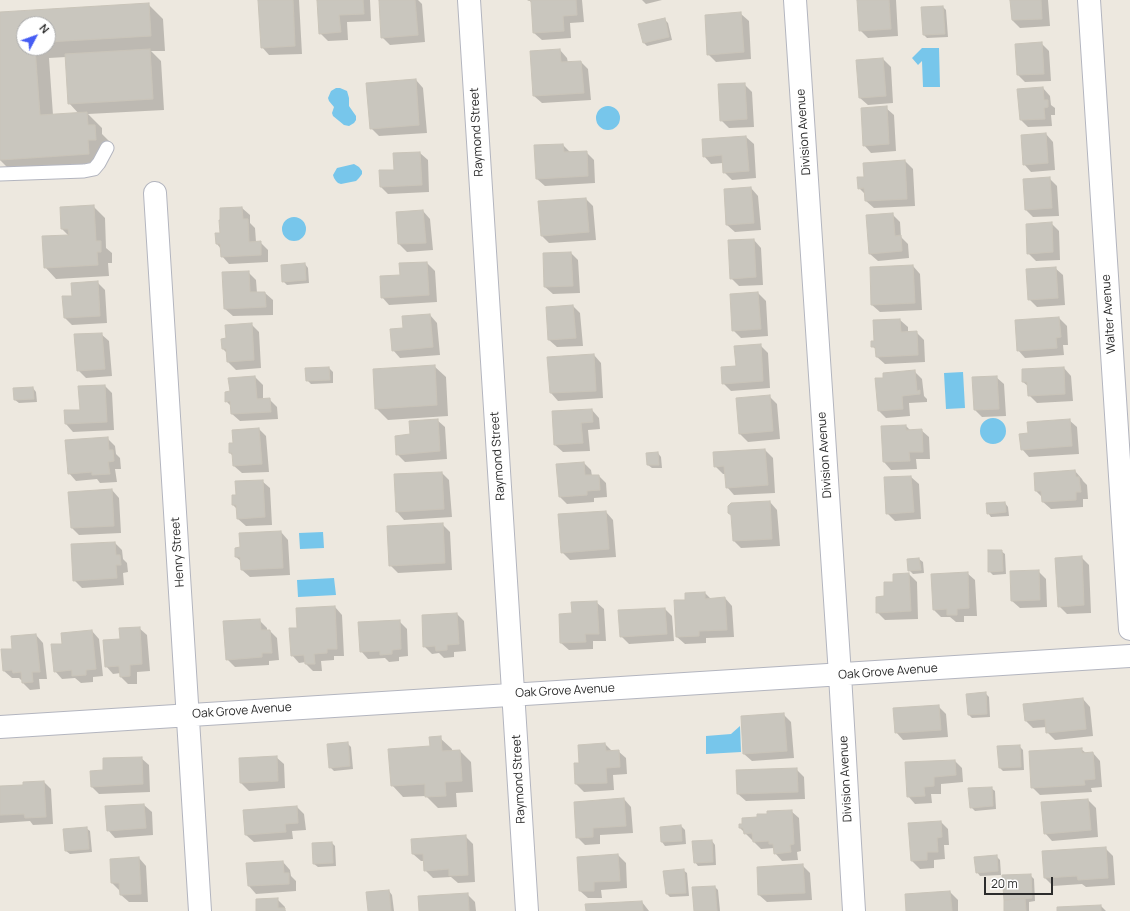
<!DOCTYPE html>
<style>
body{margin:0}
#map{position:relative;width:1130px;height:911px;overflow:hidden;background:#ede8df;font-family:Manrope,sans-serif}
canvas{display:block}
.north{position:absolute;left:16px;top:16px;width:40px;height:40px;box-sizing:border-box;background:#fff;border:1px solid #ababab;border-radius:50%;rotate:49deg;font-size:11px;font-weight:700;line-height:16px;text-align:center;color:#2c2c2c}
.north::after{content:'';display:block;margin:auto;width:14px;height:18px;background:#465df4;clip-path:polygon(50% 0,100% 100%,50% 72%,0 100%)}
.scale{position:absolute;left:984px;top:877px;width:69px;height:18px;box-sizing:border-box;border:2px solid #2c2c2c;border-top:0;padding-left:5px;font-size:12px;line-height:14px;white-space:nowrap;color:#2c2c2c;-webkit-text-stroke:3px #fff;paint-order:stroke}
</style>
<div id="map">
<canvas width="1130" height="911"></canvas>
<div class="north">N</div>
<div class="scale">20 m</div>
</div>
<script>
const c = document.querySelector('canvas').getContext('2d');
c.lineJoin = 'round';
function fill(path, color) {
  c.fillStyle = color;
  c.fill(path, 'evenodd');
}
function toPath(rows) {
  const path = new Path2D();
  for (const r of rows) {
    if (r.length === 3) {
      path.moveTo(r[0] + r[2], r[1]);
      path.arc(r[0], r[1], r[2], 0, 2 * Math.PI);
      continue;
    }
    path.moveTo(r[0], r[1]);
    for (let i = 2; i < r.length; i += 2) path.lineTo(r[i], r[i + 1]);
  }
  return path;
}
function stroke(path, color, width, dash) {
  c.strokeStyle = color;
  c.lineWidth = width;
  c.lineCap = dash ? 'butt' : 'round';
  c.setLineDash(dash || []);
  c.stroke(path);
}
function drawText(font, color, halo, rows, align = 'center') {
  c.font = font + ' Manrope,sans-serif';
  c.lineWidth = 3.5;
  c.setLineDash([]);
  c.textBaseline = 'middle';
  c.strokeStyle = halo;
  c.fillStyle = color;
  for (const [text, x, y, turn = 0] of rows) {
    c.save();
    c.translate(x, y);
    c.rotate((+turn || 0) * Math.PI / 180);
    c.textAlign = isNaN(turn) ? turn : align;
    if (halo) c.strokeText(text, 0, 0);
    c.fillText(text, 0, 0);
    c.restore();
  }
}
const water = toPath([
 [922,48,939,48,940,87,923,87,922,61,918,65,912,58],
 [336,88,340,88,347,91,349,98,349,106,356,116,356,120,354,123,349,126,344,125,333,116,332,113,334,107,329,101,328,98,331,91],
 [608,118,12],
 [354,164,359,167,362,171,362,174,359,178,356,181,341,184,338,183,336,181,334,178,333,175,337,168],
 [294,229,12],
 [963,372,965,408,946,409,944,373],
 [993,431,13],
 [323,532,324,548,300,549,299,533],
 [334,578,336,595,298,597,297,580],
 [740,726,741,752,706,754,706,736,731,734]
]);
const shadow = toPath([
 [259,0,299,0,302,54,269,55,262,47],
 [318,0,370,0,371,21,347,22,348,40,328,41,320,33],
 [380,0,418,0,422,4,425,42,390,45,382,37],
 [529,0,582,0,584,22,570,23,571,38,542,40,534,33,532,3],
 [642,0,662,0,646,4],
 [858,0,896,0,898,36,868,38,860,30],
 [1011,0,1048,0,1050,26,1020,28,1012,20],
 [148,4,163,19,165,51,151,51,161,61,164,110,88,114,102,128,102,134,109,141,110,154,102,155,103,169,14,174,0,160,0,13],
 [24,24,48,24,48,48,24,48],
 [66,57,69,103,79,114,53,115,49,58],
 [943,7,946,10,948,37,927,38,924,35],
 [741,14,749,21,751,59,716,62,708,54],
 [664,19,668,23,672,40,647,46,644,43],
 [1041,43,1049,51,1051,81,1025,82,1018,75],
 [560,50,567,58,568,63,581,62,588,69,591,100,542,103,534,96],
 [883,59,891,67,893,103,868,105,860,98],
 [416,80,423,88,427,133,379,136,371,128],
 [744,84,752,92,754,127,729,128,721,120],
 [1043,88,1050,96,1051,105,1055,108,1055,115,1051,115,1052,126,1028,127,1021,120],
 [886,108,894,115,896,151,871,153,864,145],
 [1046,134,1053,142,1055,170,1031,172,1024,164],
 [746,137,754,144,756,178,732,180,724,172,723,163,711,164,704,156],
 [563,145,570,152,586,152,594,160,595,183,545,186,537,179],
 [420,153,428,160,429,192,388,194,381,187,395,171],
 [905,161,913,169,915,206,874,208,866,201,866,195,859,188,865,178],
 [1049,178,1057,186,1059,216,1033,217,1026,210],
 [751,188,758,196,761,230,735,232,727,225],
 [586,199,593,206,596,240,549,243,542,236],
 [93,206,105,218,106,248,112,253,112,263,108,263,109,276,56,279,45,267,69,236,62,229],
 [242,208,250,215,250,223,255,228,256,242,260,242,268,250,268,262,229,264,222,256,221,249,217,244,221,234],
 [423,211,430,219,433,250,407,252,399,244],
 [892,214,900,222,901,237,908,244,909,258,878,261,870,254],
 [1051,223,1059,231,1060,260,1036,261,1028,253],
 [754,240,761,248,763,285,739,286,731,278],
 [571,253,578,260,580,293,553,294,545,287],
 [427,263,435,271,437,302,389,305,382,297,401,276,400,264],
 [305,264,308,268,309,283,287,285,283,281],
 [913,266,920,274,922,310,880,312,872,305],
 [1055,268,1063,275,1065,305,1037,307,1029,299],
 [248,272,256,280,257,293,265,293,273,300,273,315,233,316,225,309],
 [97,282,105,290,107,323,72,325,65,318,73,296],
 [758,293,766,301,768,336,741,338,733,330],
 [573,306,580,313,583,346,557,347,549,340],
 [430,315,437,323,440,355,400,358,393,350,405,329],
 [1059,318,1067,326,1068,345,1063,345,1064,355,1025,358,1018,350],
 [900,320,908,327,908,333,916,332,924,340,925,362,885,364,877,357,877,350,872,346,875,342],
 [251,324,259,332,261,368,236,370,228,362,228,354,223,349,222,340,227,339],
 [101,334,109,341,112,376,86,378,78,370],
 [760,345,768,353,770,388,731,391,723,383,737,367],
 [594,355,601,363,603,398,558,401,551,393,548,358],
 [434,366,446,377,448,416,388,420,376,408],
 [329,368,333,372,333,383,311,384,307,380],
 [1064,368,1071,376,1073,401,1037,403,1029,395,1029,387,1023,382],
 [914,371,922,379,924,396,927,399,927,402,909,403,910,416,886,418,879,411,884,379],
 [255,377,263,385,263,400,269,399,277,407,278,419,240,421,232,414,231,406,226,401,231,392],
 [996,377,1004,384,1006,416,982,417,975,410],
 [105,386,112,393,114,430,73,432,66,424,65,411,81,411],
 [33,388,36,392,37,402,19,403,15,400],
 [769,396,777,404,780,439,748,442,740,434,737,399],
 [592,410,599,418,600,429,588,430,590,451,563,452,555,445],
 [437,420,445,427,447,459,405,462,397,454,411,435],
 [1069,420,1077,427,1079,454,1029,457,1022,449,1029,434],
 [906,426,910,430,921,430,929,437,930,459,916,459,917,469,891,470,884,462,882,427],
 [259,429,266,436,269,472,242,473,234,466,233,456,230,453,234,444],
 [107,438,115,446,116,454,120,458,121,469,115,469,117,482,100,483,97,479,76,481,69,473],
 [765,450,773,458,775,493,734,495,727,487,726,474,723,474,715,466],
 [658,453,661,457,662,468,652,468,648,465],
 [584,463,591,470,592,476,599,476,606,483,607,497,594,498,594,502,567,504,560,497],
 [1075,471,1082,479,1083,481,1087,485,1088,499,1083,499,1083,507,1051,509,1043,502,1043,498,1036,491],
 [442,473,449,480,452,517,404,520,397,512,395,475],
 [911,477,919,484,921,519,895,521,887,513,885,478],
 [262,481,270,488,272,525,246,526,238,519,238,510,233,505,237,496],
 [112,490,119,498,121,533,79,535,72,528],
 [770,502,777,510,780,546,741,548,734,541,732,516],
 [1005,503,1008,507,1009,516,991,517,988,513],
 [606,512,613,520,616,557,570,560,562,552],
 [442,524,450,532,452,570,398,573,390,565],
 [281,532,288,540,290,575,250,577,242,570,242,562,236,557,241,548],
 [115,543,122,550,123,559,127,563,128,572,123,573,124,585,82,588,74,580],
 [1001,551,1005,554,1006,574,993,575,989,571],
 [1081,557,1089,565,1091,613,1067,614,1059,606],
 [919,559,923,562,924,573,913,574,909,570],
 [1038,571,1046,579,1047,607,1020,608,1012,601],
 [967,573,975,580,977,616,964,616,964,622,956,622,950,617,941,617,934,610],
 [909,574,917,582,918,619,885,620,877,612,885,597],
 [705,593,711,599,725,598,732,606,734,637,706,638,706,643,685,644,677,637,686,601],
 [596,602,604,609,606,641,593,641,593,649,569,650,561,643,573,614],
 [335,607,342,615,344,656,334,656,334,660,321,661,322,671,313,671,306,664,306,662,299,663,292,655,298,629],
 [665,609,672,616,674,641,629,644,621,636],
 [457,614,464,621,466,651,454,652,454,657,444,658,439,653,432,654,424,646],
 [259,620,267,628,267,631,270,631,277,638,279,660,269,661,269,665,235,667,227,659],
 [399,621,407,629,408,656,399,657,399,661,389,662,385,658,368,659,361,651],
 [139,628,147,635,150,671,137,672,137,684,128,684,121,677,121,673,113,674,106,666,121,640],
 [92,631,99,639,103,676,93,677,93,682,81,683,75,678,62,679,55,671,63,644],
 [36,635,43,643,47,679,39,679,40,689,30,690,23,683,23,680,21,680,19,678,12,678,4,671,13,650],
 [985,693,989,697,990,717,972,718,969,715],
 [1083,699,1090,707,1093,736,1055,740,1047,732,1047,727,1033,728,1026,721],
 [938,706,946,714,948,737,903,740,896,732],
 [783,714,791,722,794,758,752,761,744,754],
 [440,738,452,749,452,751,460,751,471,762,473,792,456,793,457,807,438,808,426,796,403,797,392,785],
 [347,743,351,747,353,769,334,771,330,767],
 [605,744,612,751,618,751,626,758,627,774,613,775,614,790,584,792,576,784,575,764,580,764],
 [1019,746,1023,750,1024,770,1003,771,1000,768],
 [1081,749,1086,753,1093,753,1100,761,1102,787,1091,788,1092,792,1040,795,1032,787],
 [276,757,284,764,285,788,249,791,241,783,240,759],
 [141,758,149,765,150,792,99,794,91,786,104,771],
 [955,761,962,768,963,782,941,784,941,794,931,794,932,803,915,804,908,796],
 [796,769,804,777,805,799,746,801,738,794],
 [44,782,51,789,53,824,33,825,30,821,0,823,0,787,24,786],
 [991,788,995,791,996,809,975,811,971,807],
 [624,799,631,807,633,833,600,835,600,844,585,845,577,837],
 [1088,800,1096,808,1098,837,1052,841,1045,833],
 [144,805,152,812,153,835,115,838,108,830],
 [297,807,304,814,306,830,292,831,293,839,254,842,246,835],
 [791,811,799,818,801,851,797,852,798,860,782,861,775,853,774,848,761,849,740,828,743,825,758,818],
 [941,822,948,829,949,845,944,845,945,859,934,860,934,868,920,869,912,861,909,824],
 [681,826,685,830,686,844,665,846,662,842,661,828],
 [86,828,90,831,92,852,70,854,66,851],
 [465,836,473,844,475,882,458,883,451,877,433,878,425,870,425,861,421,861,413,854],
 [712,841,715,845,716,865,698,866,695,862],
 [332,843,335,846,336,866,318,867,314,864],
 [1105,848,1113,856,1115,885,1086,887,1082,884,1053,886,1045,878,1043,852],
 [618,855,626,863,627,888,601,890,602,898,588,898,580,891],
 [996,856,1000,860,1001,875,980,876,977,872],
 [139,858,146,866,148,902,129,902,121,895,120,891,112,883],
 [283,862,290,870,291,876,296,881,296,891,256,894,249,886],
 [802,865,810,873,812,900,767,902,759,895],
 [683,870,687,873,689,896,670,897,667,894],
 [1030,875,1034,879,1035,901,1029,902,1029,911,1005,911],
 [715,887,718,890,720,911,695,911],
 [389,891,392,895,394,911,369,911],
 [950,892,958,900,958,911,907,911],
 [467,894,475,902,476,911,420,911],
 [277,899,285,907,285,910,286,911,257,911],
 [642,902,649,911,587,911],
 [1101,906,1106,911,1058,911]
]);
const building = toPath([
 [258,0,293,0,295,46,261,48,258,0],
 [317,0,363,0,364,14,339,15,341,32,319,34,317,0],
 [379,0,415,0,418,35,381,38,379,0],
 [528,0,576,0,577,15,563,16,564,31,533,33,531,1,528,0],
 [857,0,889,0,891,29,859,31,857,0],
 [1010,0,1041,0,1042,19,1012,20,1010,0],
 [149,3,151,36,48,42,48,24,24,24,24,48,35,48,40,115,87,112,88,125,95,125,96,140,88,140,89,154,0,160,0,12,149,3],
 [943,6,945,34,923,35,921,7,943,6],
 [741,12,744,52,707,55,705,15,741,12],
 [665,18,669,37,643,43,638,24,665,18],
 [1042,42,1044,74,1017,75,1015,44,1042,42],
 [150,49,153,99,68,104,65,54,150,49],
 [560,49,561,62,581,61,584,93,533,96,530,51,560,49],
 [883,58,886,96,859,98,856,60,883,58],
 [416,79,419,125,370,129,366,83,416,79],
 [745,83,747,119,720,121,718,84,745,83],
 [1043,87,1044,100,1048,100,1048,107,1044,108,1045,119,1020,120,1017,89,1043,87],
 [887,106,889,144,863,146,861,108,887,106],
 [1046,133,1048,163,1023,165,1021,135,1046,133],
 [746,136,749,171,723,173,722,155,703,157,702,139,746,136],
 [563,144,564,152,587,151,588,176,536,179,534,145,563,144],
 [420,152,422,185,380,187,379,170,394,170,393,153,420,152],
 [905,160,907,199,865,201,864,188,858,189,857,177,864,177,863,163,905,160],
 [1050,177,1052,208,1025,210,1023,179,1050,177],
 [751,187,754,223,726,225,724,189,751,187],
 [586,198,589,232,541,236,538,201,586,198],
 [94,205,96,241,101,241,101,252,97,252,98,265,44,268,42,236,69,235,68,229,61,229,60,207,94,205],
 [242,207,243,219,248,219,249,242,261,241,261,255,221,257,220,244,216,244,215,233,220,233,219,220,220,220,220,208,242,207],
 [423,210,426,243,398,244,396,212,423,210],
 [893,213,895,236,901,235,902,251,869,254,866,215,893,213],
 [1052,222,1053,252,1027,254,1026,224,1052,222],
 [754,239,756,277,730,279,728,240,754,239],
 [571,252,573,286,544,287,543,253,571,252],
 [427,262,429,295,381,298,380,276,400,275,399,263,427,262],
 [305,263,306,280,282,282,281,265,305,263],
 [913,265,915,303,871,305,870,267,913,265],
 [1056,267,1058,298,1028,300,1026,269,1056,267],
 [249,271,250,292,265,292,266,307,224,309,222,272,249,271],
 [98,281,100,316,64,318,62,296,72,296,71,283,98,281],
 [758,292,761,329,732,331,730,294,758,292],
 [573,305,576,338,548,340,546,307,573,305],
 [430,314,433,347,392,351,390,329,403,328,402,316,430,314],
 [1059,317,1061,337,1056,338,1057,348,1017,351,1015,320,1059,317],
 [900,319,901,332,917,331,918,355,876,357,875,347,871,347,871,341,874,341,873,320,900,319],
 [252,323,254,360,227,362,226,349,222,349,221,339,226,338,225,325,252,323],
 [102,333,105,369,77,371,74,334,102,333],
 [761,344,763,381,722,384,721,367,736,366,734,346,761,344],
 [594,354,596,391,550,393,547,357,594,354],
 [435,365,437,405,375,409,373,369,435,365],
 [329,367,330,380,306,381,305,368,329,367],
 [1064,367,1065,394,1028,396,1027,382,1022,382,1022,369,1064,367],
 [915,370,917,391,920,390,920,394,902,396,903,409,878,411,875,378,883,378,883,373,915,370],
 [255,376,257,399,270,398,271,412,231,414,230,401,225,402,225,392,230,391,228,378,255,376],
 [997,376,999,409,974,410,972,377,997,376],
 [105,385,107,422,65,424,64,410,80,410,78,386,105,385],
 [33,387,34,399,14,400,13,388,33,387],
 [770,395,773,431,739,434,736,398,770,395],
 [592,409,593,422,581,423,583,443,554,445,552,411,592,409],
 [438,419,440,451,396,455,395,436,410,434,409,421,438,419],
 [1070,419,1072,446,1021,450,1019,434,1028,433,1027,422,1070,419],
 [906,425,906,430,922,429,923,452,909,452,910,461,883,462,881,426,906,425],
 [259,428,262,464,233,466,232,453,229,453,229,443,233,443,232,430,259,428],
 [108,437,109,450,113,450,114,461,108,462,110,474,92,475,92,472,68,474,65,440,108,437],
 [765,449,768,485,726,488,724,466,714,467,713,452,765,449],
 [658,452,659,465,647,465,646,453,658,452],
 [584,462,585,475,599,475,600,490,587,491,587,495,559,497,556,464,584,462],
 [1075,470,1076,477,1079,477,1081,492,1076,492,1076,500,1042,502,1041,491,1035,491,1034,473,1075,470],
 [442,472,444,509,396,512,394,474,442,472],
 [911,476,914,512,886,514,884,477,911,476],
 [263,480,265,517,237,519,236,505,232,505,232,495,236,495,235,481,263,480],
 [112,489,114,526,71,528,68,492,112,489],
 [770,501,772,539,733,541,731,515,728,513,728,506,731,503,770,501],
 [1005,502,1006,512,987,514,986,503,1005,502],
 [606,511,609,549,561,553,558,514,606,511],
 [443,523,445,563,389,566,387,526,443,523],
 [281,531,283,568,241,570,240,557,235,557,235,548,240,547,239,533,281,531],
 [115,542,116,555,120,555,121,565,116,565,117,578,73,581,71,544,115,542],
 [988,550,1002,550,1003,571,988,572,988,550],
 [1082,556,1084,605,1058,607,1055,558,1082,556],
 [919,558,921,570,908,571,907,559,919,558],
 [1039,570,1040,600,1011,601,1010,571,1039,570],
 [968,572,969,608,957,609,957,615,947,615,947,609,933,610,931,574,968,572],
 [909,573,911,611,876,613,876,597,884,596,884,582,893,582,893,574,909,573],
 [705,592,705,599,725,597,727,630,699,631,699,636,676,637,674,600,685,600,685,593,705,592],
 [597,601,599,634,585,634,586,642,560,643,559,614,572,613,571,602,597,601],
 [335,606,337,649,327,649,327,653,314,654,315,664,305,664,304,655,291,656,289,628,297,628,296,608,335,606],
 [665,608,667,634,620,637,618,610,665,608],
 [457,613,459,644,447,645,447,650,436,651,435,646,423,647,422,615,457,613],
 [260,619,261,630,270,630,272,653,262,653,262,657,226,660,223,621,260,619],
 [400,620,401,649,392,650,392,654,380,655,380,651,360,652,358,622,400,620],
 [140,627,142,664,130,665,130,676,120,677,119,666,105,667,103,640,120,639,119,628,140,627],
 [92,630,96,669,86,670,86,675,72,676,72,670,54,672,51,644,62,644,61,633,92,630],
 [36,634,40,672,32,672,33,682,22,683,21,672,13,673,12,670,3,671,1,649,12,649,11,636,36,634],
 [986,692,987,714,968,715,966,694,986,692],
 [1083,698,1086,729,1046,733,1045,719,1025,721,1023,704,1083,698],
 [939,705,941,730,895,733,893,708,939,705],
 [784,713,787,751,743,754,741,716,784,713],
 [441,736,442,751,460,750,462,781,445,782,446,796,425,797,425,784,391,786,388,749,430,746,429,737,441,736],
 [348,742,350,766,329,768,327,744,348,742],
 [605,743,606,751,619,750,620,767,606,768,607,783,575,784,574,763,579,763,578,745,605,743],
 [1020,745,1021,767,999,768,997,746,1020,745],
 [1082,748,1082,753,1093,752,1095,779,1084,780,1085,785,1031,788,1029,751,1082,748],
 [277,756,278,781,240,783,239,758,277,756],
 [142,757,143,784,91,787,90,771,103,770,103,758,142,757],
 [955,760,956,775,934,777,934,786,924,787,925,796,907,797,905,762,955,760],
 [797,768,798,792,737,794,736,770,797,768],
 [44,781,46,817,25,818,24,814,0,815,0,786,23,785,23,782,44,781],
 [992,787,993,806,970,808,968,788,992,787],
 [624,798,626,826,593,828,593,837,576,838,574,802,624,798],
 [1088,799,1091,830,1044,834,1041,802,1088,799],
 [144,804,146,828,107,831,105,806,144,804],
 [297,806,298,823,285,824,286,832,245,835,243,810,297,806],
 [792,810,794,844,790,845,791,852,774,854,773,844,769,844,769,841,753,842,752,833,744,834,743,828,739,828,739,824,742,824,742,818,757,817,757,814,767,814,767,811,792,810],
 [941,821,942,837,937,838,938,852,927,852,927,860,911,861,908,823,941,821],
 [681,825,682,841,661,842,660,827,681,825],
 [87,827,89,849,65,851,63,829,87,827],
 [466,835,468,875,449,876,449,869,424,871,423,854,412,854,411,839,466,835],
 [712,840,713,862,694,863,692,841,712,840],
 [332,842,333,863,313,864,312,843,332,842],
 [1106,847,1108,878,1078,880,1077,876,1044,878,1042,851,1106,847],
 [618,854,620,881,594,882,594,891,579,891,577,857,618,854],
 [997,855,998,871,976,873,974,857,997,855],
 [139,857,141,894,120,895,119,883,111,883,110,859,139,857],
 [283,861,284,873,289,873,289,884,248,886,246,863,283,861],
 [803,864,805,893,758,895,757,867,803,864],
 [684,869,686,893,666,894,663,871,684,869],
 [1031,874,1032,898,1004,900,1002,875,1031,874],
 [715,886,717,911,694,911,692,887,715,886],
 [389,890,391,911,368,911,366,892,389,890],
 [950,891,952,911,906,911,905,894,950,891],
 [468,893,469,911,419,911,418,896,468,893],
 [278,898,278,908,285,908,285,911,256,911,256,899,278,898],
 [1025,898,1026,911,1004,911,1004,900,1025,898],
 [642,901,643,911,586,911,585,904,642,901],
 [1101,905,1101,911,1057,911,1057,907,1101,905]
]);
const lane = toPath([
 [0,174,84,171,94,169,99,163,107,148]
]);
const street = toPath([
 [469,0,527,911],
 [795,0,840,675,854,911],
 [1089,0,1130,629],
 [155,193,200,911],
 [0,727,1130,656]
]);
const streetNames = [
 ["Raymond Street",477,132,-93],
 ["Division Avenue",804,132,-94],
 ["Walter Avenue",1109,314,-94],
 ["Division Avenue",825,455,-94],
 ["Raymond Street",498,456,-94],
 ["Henry Street",178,552,-94],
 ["Oak Grove Avenue",888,672,-4],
 ["Oak Grove Avenue",565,691,-3],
 ["Oak Grove Avenue",242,711,-4],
 ["Raymond Street",519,779,-93],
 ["Division Avenue",846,779,-93]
];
fill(water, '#77c6eb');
fill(shadow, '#0003');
fill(building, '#c9c6be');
stroke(building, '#c9c4b9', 1);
stroke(lane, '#b3b5bf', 15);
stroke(street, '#b3b5bf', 24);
stroke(lane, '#fff', 13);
stroke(street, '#fff', 22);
drawText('12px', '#2c2c2c', '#fff', streetNames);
</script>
